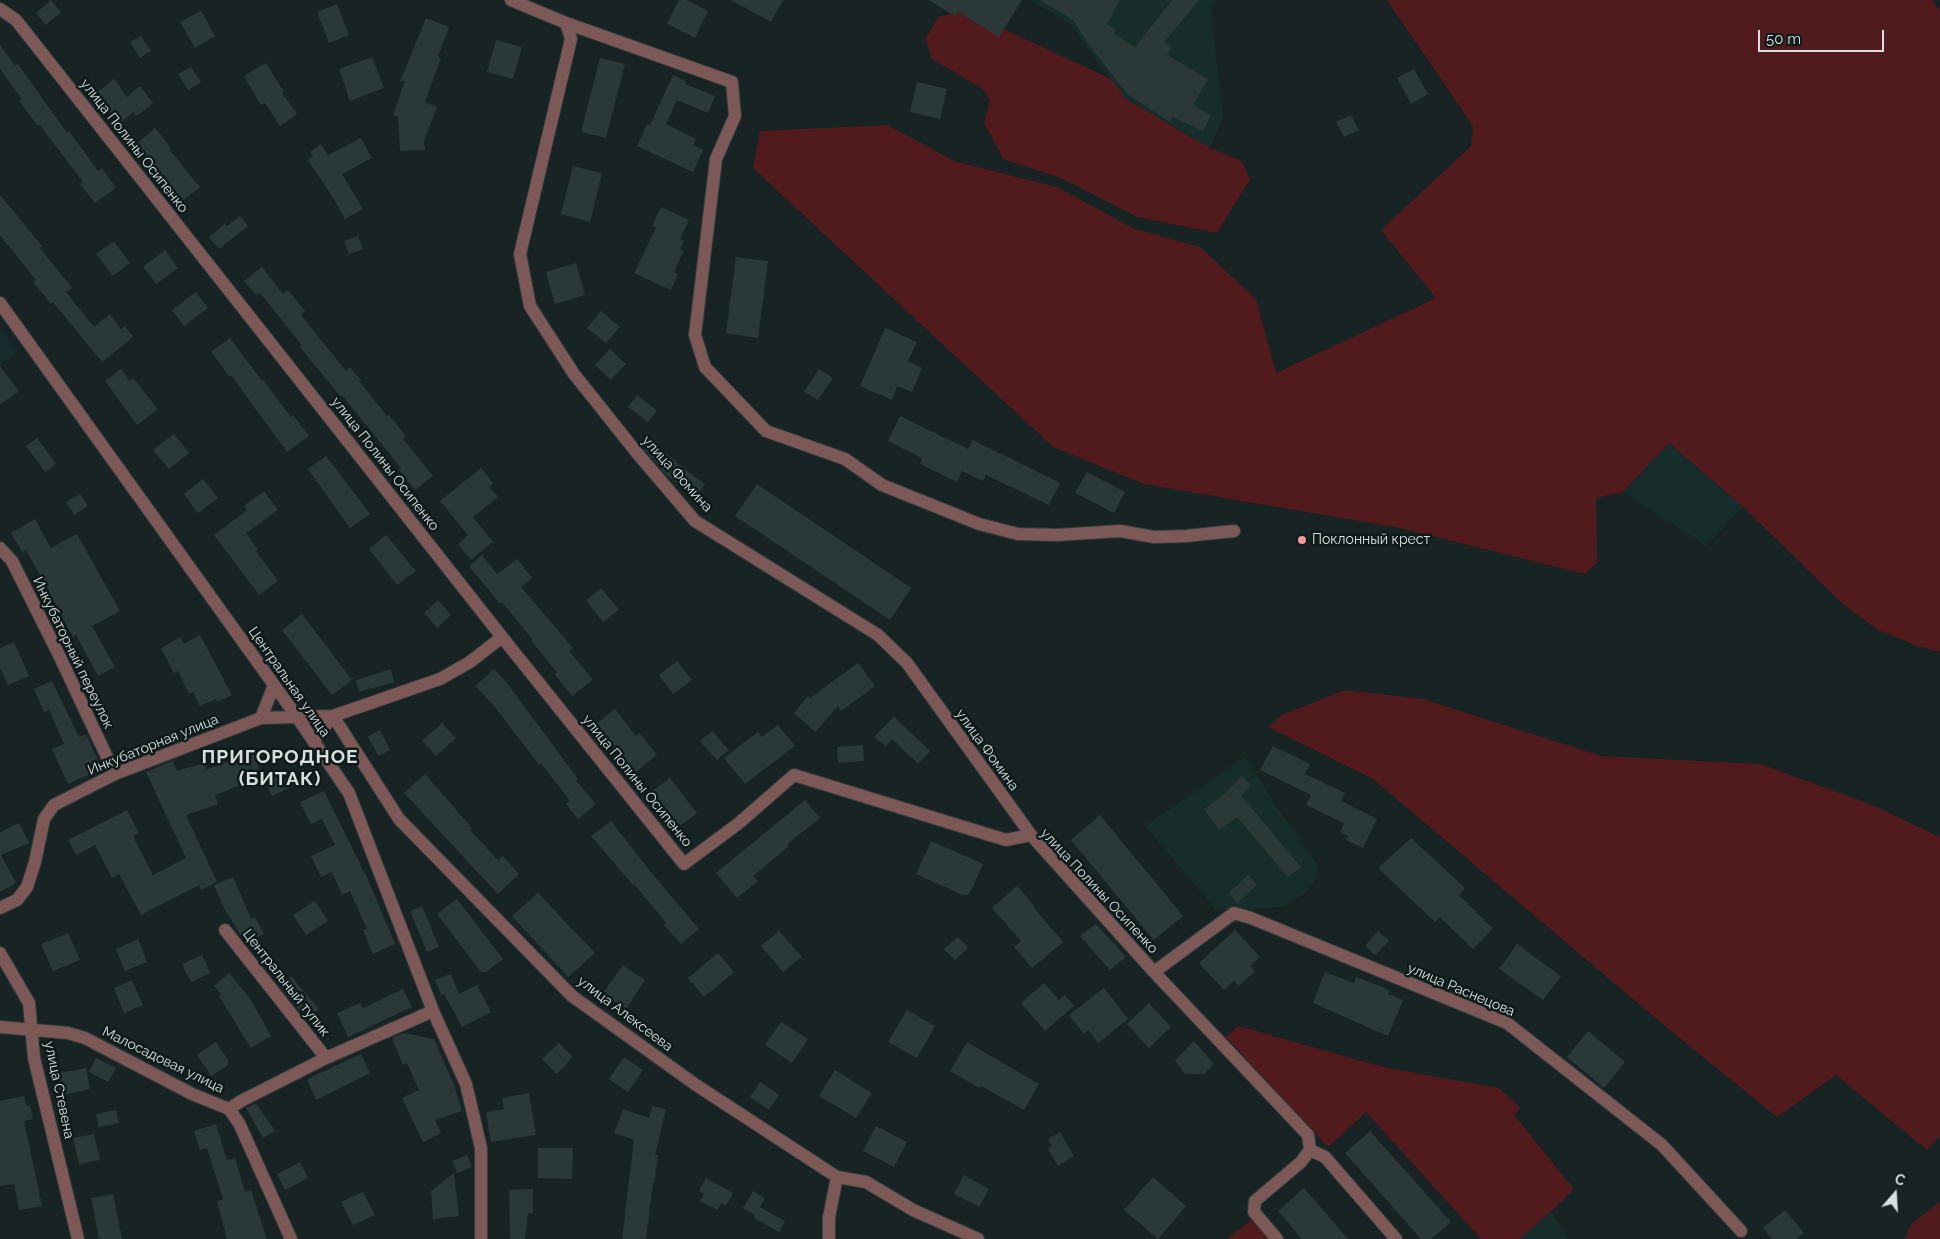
<!DOCTYPE html>
<meta charset="utf-8">
<style>
body{margin:0}
#map{position:relative;width:1940px;height:1239px;overflow:hidden;background:#172423;font-family:Raleway,sans-serif}
canvas{display:block}
.north{position:absolute;left:1870px;top:1169px;width:50px;height:50px;-webkit-text-stroke:4px #0e1b1a;paint-order:stroke;rotate:19deg;font-size:14px;font-weight:700;line-height:20px;text-align:center;color:#d8e0df}
.north::after{content:'';display:block;margin:auto;width:18px;height:22px;background:#d8e0df;clip-path:polygon(50% 0,100% 100%,50% 72%,0 100%)}
.scale{position:absolute;left:1758px;top:30px;width:126px;height:22px;box-sizing:border-box;border:2px solid #d8e0df;border-top:0;padding-left:6px;font-size:15px;line-height:18px;white-space:nowrap;color:#d8e0df;-webkit-text-stroke:4px #0e1b1a;paint-order:stroke}
</style>
<div id="map">
<canvas width="1940" height="1239"></canvas>
<div class="north">С</div>
<div class="scale">50 m</div>
</div>
<script>
const c = document.querySelector('canvas').getContext('2d');
c.lineJoin = 'round';
function fill(path, color) {
  c.fillStyle = color;
  c.fill(path, 'evenodd');
}
function toPath(rows) {
  const path = new Path2D();
  for (const r of rows) {
    path.moveTo(r[0], r[1]);
    for (let i = 2; i < r.length; i += 2) path.lineTo(r[i], r[i + 1]);
  }
  return path;
}
function stroke(path, color, width, dash) {
  c.strokeStyle = color;
  c.lineWidth = width;
  c.lineCap = dash ? 'butt' : 'round';
  c.setLineDash(dash || []);
  c.stroke(path);
}
function drawText(font, color, halo, rows, align = 'center') {
  c.font = font + ' Raleway,sans-serif';
  c.lineWidth = 5;
  c.setLineDash([]);
  c.textBaseline = 'middle';
  c.strokeStyle = halo;
  c.fillStyle = color;
  for (const [text, x, y, turn = 0] of rows) {
    c.save();
    c.translate(x, y);
    c.rotate((+turn || 0) * Math.PI / 180);
    c.textAlign = isNaN(turn) ? turn : align;
    if (halo) c.strokeText(text, 0, 0);
    c.fillText(text, 0, 0);
    c.restore();
  }
}
const built = toPath([
 [1030,0,1217,0,1211,10,1223,117,1210,148,1125,99,1069,22],
 [0,327,18,352,0,365],
 [1669,443,1743,507,1706,546,1623,492],
 [1245,757,1281,813,1318,865,1316,879,1308,890,1283,907,1216,910,1145,826],
 [1551,1212,1569,1239,1519,1239]
]);
const green = toPath([
 [1387,0,1932,0,1940,10,1940,652,1918,646,1878,630,1843,604,1743,507,1669,443,1623,492,1596,498,1597,563,1585,574,1400,528,1144,484,1053,447,753,168,760,131,888,125,954,161,1057,187,1135,229,1200,247,1256,299,1276,373,1436,298,1381,230,1471,146,1473,126],
 [961,11,1017,35,1111,79,1126,99,1210,148,1242,161,1250,179,1217,233,1137,217,1061,178,1003,159,984,123,990,100,983,89,931,58,926,38,938,17],
 [1345,690,1423,699,1601,756,1760,764,1870,804,1940,837,1940,1136,1927,1150,1836,1075,1777,1117,1666,1027,1373,779,1268,727,1282,715],
 [1238,1026,1383,1067,1499,1088,1521,1108,1514,1115,1574,1189,1551,1212,1519,1239,1481,1239,1366,1112,1328,1147,1226,1037],
 [1940,1202,1940,1239,1905,1239,1911,1224],
 [1254,1218,1272,1239,1227,1239]
]);
const building = toPath([
 [51,0,61,12,46,25,36,13],
 [679,0,686,0,708,11,695,38,667,24],
 [731,0,783,0,771,22],
 [928,0,1022,0,999,37,958,12,955,16],
 [1040,0,1120,0,1107,24,1116,30,1114,34,1135,47,1172,0,1199,0,1164,42,1172,47,1167,55,1208,79,1193,105,1211,115,1203,131,1173,117,1170,122,1127,94,1087,42,1074,21],
 [337,4,349,35,329,43,317,12],
 [201,11,215,36,195,48,180,22],
 [426,18,449,27,438,56,441,58,425,102,437,107,424,141,425,150,400,151,398,117,393,115,405,80,400,82],
 [141,36,151,51,140,58,130,42],
 [496,40,522,47,513,79,487,72],
 [0,45,15,66,18,64,67,133,69,131,98,171,102,168,116,188,95,203,80,184,83,182,39,124,37,125,19,101,22,99,0,69],
 [372,57,384,88,350,101,339,69],
 [600,58,625,64,606,138,581,132],
 [266,63,284,92,282,93,297,114,280,126,265,103,261,105,244,76],
 [191,67,201,82,188,90,178,74],
 [1414,69,1428,94,1411,104,1397,78],
 [673,75,686,81,685,84,715,96,708,113,677,100,666,124,696,139,693,145,703,150,693,172,637,146,647,124,650,125],
 [114,79,127,97,140,86,153,103,137,116,133,112,119,124,95,94],
 [917,82,947,89,940,119,910,112],
 [1351,115,1359,130,1344,137,1336,122],
 [155,128,171,148,169,149,200,187,181,202,135,145],
 [361,138,372,158,342,174,363,209,345,219,335,201,308,160,313,156,310,152,321,144,328,155],
 [573,166,602,173,590,222,561,214],
 [0,195,42,246,40,248,72,288,66,292,94,327,110,314,121,329,125,326,133,337,102,362,53,302,51,304,33,282,36,280,0,235],
 [661,207,689,220,680,239,684,241,680,249,684,250,674,272,678,274,671,290,634,273,656,228,652,226],
 [240,216,248,226,219,249,209,237,225,224,227,226],
 [358,236,363,249,349,254,344,241],
 [114,241,130,263,113,276,96,254],
 [165,250,178,268,156,284,143,267],
 [736,257,768,261,758,338,726,333],
 [576,263,585,295,555,304,546,272],
 [262,267,283,294,288,290,305,311,301,315,346,371,350,367,361,380,359,381,387,416,389,415,406,436,403,439,433,476,415,490,399,470,401,468,342,395,340,396,300,347,302,345,260,293,256,295,244,281],
 [196,292,208,308,184,326,172,310],
 [601,311,620,327,606,343,587,328],
 [885,328,917,342,908,361,922,368,912,392,897,386,892,400,860,386],
 [230,338,262,381,263,380,291,417,293,415,309,436,287,452,231,375,230,377,211,352],
 [610,349,626,364,611,380,595,365],
 [0,366,19,391,0,405],
 [121,369,130,381,133,378,158,409,137,425,105,381],
 [819,369,833,378,818,400,804,392],
 [637,395,657,410,648,422,628,407],
 [900,416,968,449,973,440,1060,483,1049,505,986,475,983,481,962,471,957,482,920,464,922,458,888,441],
 [174,434,189,453,169,469,153,450],
 [37,438,56,464,45,472,26,446],
 [651,440,687,471,705,484,696,497,666,475,644,449],
 [326,456,370,514,350,528,308,469],
 [481,468,493,483,489,487,498,497,473,517,493,542,471,560,458,544,468,535,440,501],
 [1087,472,1125,492,1114,513,1075,493],
 [203,479,218,498,198,513,184,494],
 [757,484,911,588,890,620,735,516],
 [264,491,278,510,246,533,258,550,256,551,278,581,259,595,214,535,247,510,244,506],
 [80,494,88,506,74,515,66,502],
 [35,519,51,548,77,534,120,611,92,626,115,667,98,676,76,635,73,637,26,550,22,552,11,533],
 [386,535,416,571,397,585,369,549],
 [482,555,497,574,517,559,532,578,521,587,573,648,569,651,593,680,572,696,554,674,557,672,531,641,532,639,502,602,500,604,469,566],
 [601,588,619,610,603,622,586,600],
 [438,600,451,615,437,628,424,613],
 [302,614,352,680,332,695,282,630],
 [200,635,232,695,217,702,216,699,200,706,193,692,189,694,178,671,174,673,161,648,181,637,184,644],
 [14,642,29,676,8,685,0,668,0,648],
 [677,661,692,680,673,694,659,675],
 [858,663,875,686,841,711,838,706,815,732,794,713,808,696,810,698],
 [391,669,394,682,359,692,356,680],
 [494,669,507,683,578,779,576,781,596,804,578,819,566,804,570,801,541,763,539,765,495,707,475,686],
 [52,681,79,737,86,734,102,769,68,784,52,749,64,744,49,710,44,712,34,689],
 [615,709,636,736,639,733,657,755,633,774,616,753,618,750,596,724],
 [894,717,930,751,918,764,892,739,886,746,874,737],
 [442,723,456,738,436,756,422,741],
 [778,725,795,746,745,784,724,758,758,732,762,737],
 [380,730,390,750,378,756,368,736],
 [712,731,729,750,717,760,700,741],
 [863,745,864,761,838,763,837,747],
 [1273,746,1310,764,1305,774,1345,793,1341,801,1377,819,1363,848,1346,840,1348,836,1340,832,1344,823,1306,805,1311,795,1260,770],
 [253,752,262,777,215,795,218,804,186,815,217,882,201,890,199,885,141,915,119,874,112,878,95,845,76,855,68,840,127,810,139,833,133,836,153,875,186,858,146,772,172,761,177,771,204,763,206,770],
 [281,770,289,788,272,796,263,778],
 [425,774,472,828,470,830,498,860,503,856,519,874,498,894,404,793],
 [1242,776,1251,785,1241,795,1301,867,1288,877,1237,817,1219,830,1204,809,1222,796],
 [670,778,697,813,677,828,649,793],
 [324,791,369,882,395,944,373,954,363,930,367,929,350,891,342,895,332,872,321,877,311,856,335,845,322,819,311,824,300,802],
 [805,800,820,818,787,844,789,846,753,876,758,881,737,898,716,873],
 [1100,815,1183,916,1154,940,1071,840],
 [611,821,650,871,699,929,681,944,664,925,666,923,634,884,633,885,591,836],
 [19,823,29,843,1,855,16,883,0,892,0,832],
 [1411,838,1465,888,1459,895,1493,929,1473,949,1440,917,1435,922,1378,868],
 [931,841,983,864,969,895,963,895,916,874],
 [1248,875,1257,885,1237,903,1229,893],
 [233,877,251,919,255,917,264,934,246,943,225,910,214,885],
 [1017,886,1035,907,1034,908,1063,942,1032,968,1014,947,1021,941,992,908],
 [538,893,595,953,568,977,512,916],
 [457,899,503,959,486,972,481,972,437,914],
 [315,901,328,921,306,935,293,915],
 [422,906,439,947,427,952,410,911],
 [1096,924,1126,957,1110,970,1080,936],
 [1235,930,1260,957,1250,966,1255,971,1239,986,1234,981,1224,990,1199,963],
 [779,931,802,957,783,972,761,946],
 [1378,931,1389,941,1375,955,1365,946],
 [68,933,80,960,53,971,41,944],
 [958,937,968,948,955,960,944,949],
 [138,939,147,962,125,971,116,949],
 [1517,944,1561,976,1543,1000,1499,969],
 [718,953,734,972,704,997,688,978],
 [202,955,210,973,191,982,182,964],
 [623,965,645,980,626,1009,603,993],
 [1325,972,1354,983,1356,977,1390,990,1388,994,1403,1000,1388,1036,1313,1003],
 [229,973,249,997,271,1036,251,1048,219,996,221,994,214,986],
 [451,974,459,994,477,985,491,1012,462,1027,444,994,441,995,435,980],
 [291,976,319,1009,307,1020,279,986],
 [132,980,143,1005,124,1013,114,988],
 [1044,983,1059,1000,1065,995,1074,1006,1045,1031,1021,1003],
 [1104,988,1128,1019,1098,1043,1088,1030,1084,1034,1069,1015],
 [403,989,412,1007,348,1037,337,1013,360,1003,363,1008],
 [1149,1003,1171,1027,1149,1048,1127,1024],
 [907,1010,935,1026,917,1058,888,1042],
 [781,1022,808,1039,792,1063,765,1045],
 [1588,1031,1625,1062,1604,1088,1567,1057],
 [404,1033,434,1039,454,1085,462,1111,435,1120,441,1133,423,1142,402,1098,419,1090,407,1063,403,1065,392,1038],
 [1194,1041,1214,1064,1204,1074,1185,1074,1175,1061],
 [216,1042,228,1060,228,1065,211,1076,197,1055],
 [967,1042,1039,1084,1024,1110,981,1086,980,1088,950,1071],
 [559,1043,573,1057,557,1074,542,1059],
 [361,1054,370,1073,316,1100,307,1079],
 [624,1057,643,1070,628,1092,609,1079],
 [96,1058,116,1068,108,1082,89,1072],
 [86,1068,90,1089,60,1096,55,1074],
 [835,1070,872,1093,856,1118,819,1096],
 [760,1082,779,1095,769,1110,750,1097],
 [529,1093,536,1135,491,1142,486,1112,504,1109,502,1098],
 [24,1096,26,1106,30,1106,33,1119,24,1121,42,1206,19,1210,14,1184,0,1186,0,1101],
 [256,1103,275,1131,263,1138,246,1108],
 [652,1106,666,1109,655,1155,658,1155,654,1183,653,1183,646,1239,622,1239,634,1140,614,1133,623,1109,649,1118],
 [116,1110,119,1123,99,1127,96,1114],
 [216,1124,227,1160,235,1158,245,1192,251,1190,267,1239,227,1239,217,1201,223,1199,207,1148,200,1150,194,1131],
 [876,1126,907,1142,894,1167,863,1151],
 [1370,1131,1451,1222,1431,1239,1421,1239,1345,1153],
 [1060,1132,1074,1156,1058,1166,1048,1149,1052,1146,1048,1139],
 [94,1134,100,1160,79,1164,73,1138],
 [538,1148,573,1148,572,1179,538,1178],
 [467,1155,472,1167,457,1173,452,1161],
 [300,1162,308,1178,285,1190,277,1174],
 [454,1173,459,1216,433,1219,431,1191],
 [964,1175,989,1189,979,1207,954,1194],
 [1153,1177,1186,1206,1158,1239,1124,1210],
 [706,1178,733,1193,726,1206,721,1203,718,1210,700,1201,704,1194,699,1191],
 [1304,1188,1348,1239,1302,1239,1278,1211],
 [533,1189,533,1213,528,1213,525,1239,510,1239,509,1190],
 [753,1191,765,1198,760,1207,785,1221,779,1232,754,1218,755,1215,743,1208],
 [363,1192,375,1215,353,1225,341,1202],
 [113,1194,122,1239,99,1239,91,1198],
 [1785,1210,1804,1233,1796,1239,1772,1239,1763,1228]
]);
const minor = toPath([
 [511,0,566,23,732,82,735,116,716,159,695,335,705,367,766,431,845,459,882,485,979,524,1018,534,1057,535,1120,531,1154,537,1186,536,1234,531],
 [0,9,16,20,502,637,684,864,739,823,794,775,1006,840,1031,835,1154,972,1308,1135,1310,1150,1325,1157,1396,1239],
 [566,23,571,39,520,254,530,306,574,374,637,453,695,521,878,635,907,663,1031,835],
 [0,303,297,717,349,793,433,1011,466,1084,481,1148,481,1239],
 [0,548,12,561,58,653,115,774],
 [261,718,274,685],
 [313,741,333,716,399,819,572,996,696,1085,837,1177,866,1182,913,1210,978,1239],
 [0,908,17,900,27,887,35,862,44,819,54,805,115,774,261,718,333,716,440,679,470,662,502,637],
 [225,930,326,1058,433,1011],
 [0,953,29,1003,34,1058,78,1239],
 [1154,972,1234,913,1251,918,1507,1023,1662,1145,1741,1231],
 [0,1027,68,1033,85,1038,192,1094,229,1109,239,1123,291,1239],
 [229,1109,241,1101,326,1058],
 [829,1239,829,1217,837,1177],
 [1277,1239,1254,1212,1255,1201,1301,1162,1310,1150]
]);
const markers = [
 [1302,540,5,"#f59b99"]
];
const streetNames = [
 ["улица Полины Осипенко",134,146,52],
 ["улица Полины Осипенко",385,464,52],
 ["улица Фомина",677,474,48],
 ["Инкубаторный переулок",73,653,64],
 ["Центральная улица",289,682,55],
 ["Инкубаторная улица",153,745,-22],
 ["улица Фомина",987,750,54],
 ["улица Полины Осипенко",637,781,51],
 ["улица Полины Осипенко",1099,891,47],
 ["Центральный тупик",286,983,52],
 ["улица Раснецова",1461,990,23],
 ["улица Алексеева",625,1014,37],
 ["Малосадовая улица",163,1060,26],
 ["улица Стевена",59,1090,78]
];
const poiNames = [
 ["Поклонный крест",1312,540]
];
const districtNames = [
 ["ПРИГОРОДНОЕ",280,757],
 ["(БИТАК)",280,779]
];
fill(built, '#162d2b');
fill(green, '#511a1c');
fill(building, '#2a3837');
stroke(minor, '#323e3d', 14);
stroke(minor, '#7c5856', 12);
for (const [x, y, r, color] of markers) {
  const dot = new Path2D();
  dot.arc(x, y, r, 0, 2 * Math.PI);
  c.fillStyle = color;
  c.fill(dot);
  stroke(dot, '#0e1b1a', 2);
}
drawText('14px', '#d8e0df', '#0e1b1a', streetNames);
drawText('14px', '#d8e0df', '#0e1b1a', poiNames, 'left');
c.letterSpacing = '1px';
drawText('bold 19px', '#d8e0df', '#0e1b1a', districtNames);
c.letterSpacing = '0px';
</script>
